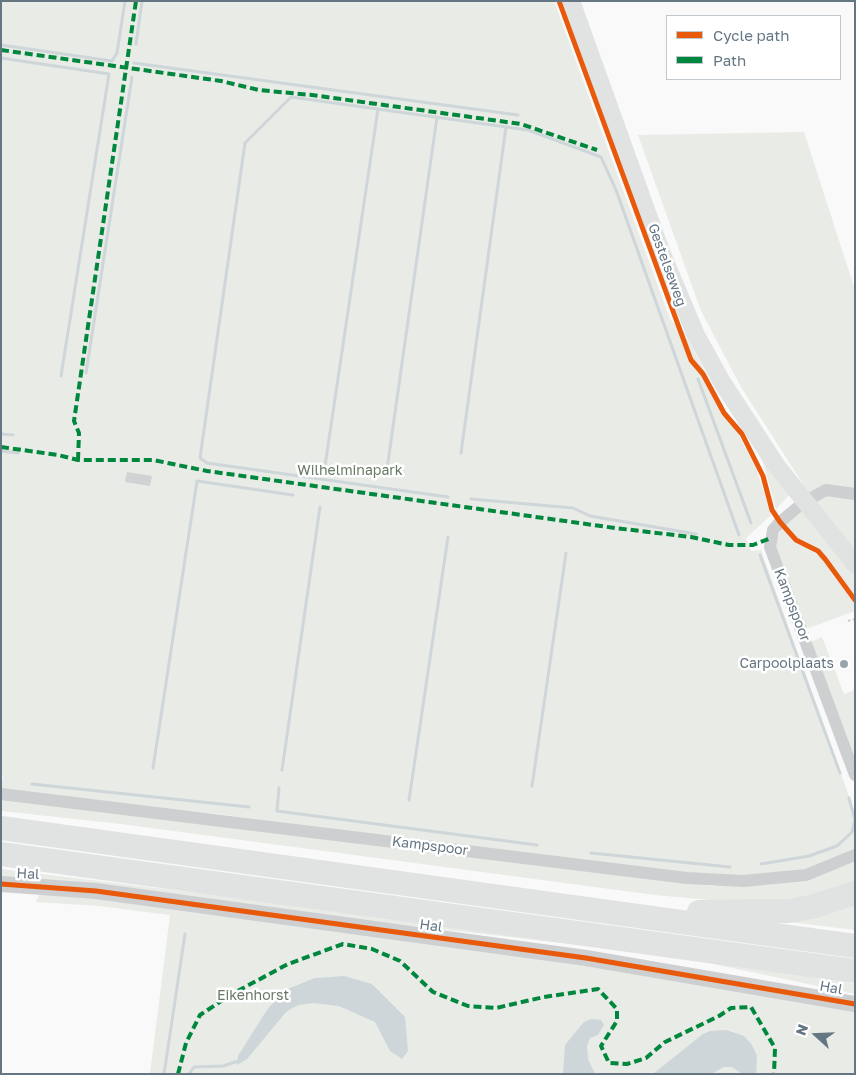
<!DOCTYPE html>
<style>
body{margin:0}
#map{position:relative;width:856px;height:1075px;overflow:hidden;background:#f9f9f9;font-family:"Golos Text",sans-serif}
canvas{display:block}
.frame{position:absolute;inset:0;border:2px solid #657683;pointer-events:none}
.legend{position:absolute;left:666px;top:15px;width:175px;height:65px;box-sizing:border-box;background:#fff;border:1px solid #c1c8cd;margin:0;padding:6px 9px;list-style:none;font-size:15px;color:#657683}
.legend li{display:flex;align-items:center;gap:10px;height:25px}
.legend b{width:25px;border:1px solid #c1c8cd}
.north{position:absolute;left:791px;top:1010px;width:50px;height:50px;-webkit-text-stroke:4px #fff;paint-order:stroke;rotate:290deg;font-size:14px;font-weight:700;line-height:20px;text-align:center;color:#657683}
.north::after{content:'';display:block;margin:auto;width:18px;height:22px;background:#657683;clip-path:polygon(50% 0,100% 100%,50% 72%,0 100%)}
</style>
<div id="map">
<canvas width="856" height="1075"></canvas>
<div class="frame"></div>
<ul class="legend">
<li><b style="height:6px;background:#e8590c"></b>Cycle path</li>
<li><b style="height:6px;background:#00873e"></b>Path</li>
</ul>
<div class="north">N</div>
</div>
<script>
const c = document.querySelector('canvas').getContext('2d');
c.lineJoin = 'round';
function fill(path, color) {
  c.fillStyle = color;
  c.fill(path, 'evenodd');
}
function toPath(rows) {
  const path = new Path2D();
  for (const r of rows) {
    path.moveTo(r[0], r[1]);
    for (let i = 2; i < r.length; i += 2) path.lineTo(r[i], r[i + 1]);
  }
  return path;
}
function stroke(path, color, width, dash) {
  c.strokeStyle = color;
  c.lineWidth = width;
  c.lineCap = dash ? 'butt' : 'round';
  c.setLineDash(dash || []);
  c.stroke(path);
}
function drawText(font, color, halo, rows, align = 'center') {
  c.font = font + ' "Golos Text",sans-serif';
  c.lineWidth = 5;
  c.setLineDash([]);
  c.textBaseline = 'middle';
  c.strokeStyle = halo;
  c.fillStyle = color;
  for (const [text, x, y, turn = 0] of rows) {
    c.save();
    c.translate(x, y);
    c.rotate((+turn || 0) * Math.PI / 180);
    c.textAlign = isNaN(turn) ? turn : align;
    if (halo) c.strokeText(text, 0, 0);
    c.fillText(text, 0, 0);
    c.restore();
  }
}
const green = toPath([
 [1,1,554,1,670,319,683,330,756,468,771,515,746,538,751,551,761,550,855,813,855,850,818,866,787,873,716,877,495,852,219,814,126,806,1,790,3,776,1,776],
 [804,132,855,290,855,491,810,495,741,387,701,311,638,135],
 [758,447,791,493,776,509,764,466],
 [828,492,855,496,855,556,815,501],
 [802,507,855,572,855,596,824,555,812,545,797,538,785,525],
 [782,528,794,542,810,549,821,558,855,605,855,611,806,629,775,544],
 [822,637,844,694,855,690,855,757,811,642],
 [1,798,712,886,837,868,855,862,855,885,788,901,710,900,655,895,121,824,1,811],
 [1,869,677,952,855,984,855,994,676,956,1,879],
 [45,892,420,940,855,1008,855,1074,150,1074,170,915,99,906,36,902,39,895],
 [855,898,855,930,764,919]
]);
const water = toPath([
 [344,976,372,984,405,1017,408,1051,402,1059,390,1051,375,1022,339,1006,313,1003,298,1005,286,1012,247,1059,237,1065,238,1056,263,1016,271,1005,290,988,315,978],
 [591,1019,601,1020,604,1025,598,1035,590,1038,587,1046,588,1059,595,1074,563,1074,565,1045,584,1022],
 [726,1030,744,1036,752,1045,757,1056,756,1074,742,1074,732,1067,724,1067,711,1074,653,1074,703,1034,710,1031]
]);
const stream = toPath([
 [136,44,142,1],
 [1,45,112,61,117,53,125,1],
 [1,58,109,74,61,376],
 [134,63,518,115],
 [86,373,132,77],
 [698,379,751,523],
 [1,434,13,435],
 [1,451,18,453],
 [461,453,506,127],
 [325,466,378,109],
 [386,476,437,117],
 [448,497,207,463,200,458,245,143,291,97,528,130,601,157,616,190,739,535],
 [471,499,573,508,590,516,696,534],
 [760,555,840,773],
 [153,768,197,481,293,495],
 [282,770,320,507],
 [32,784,249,807],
 [532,786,566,553],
 [279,788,277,811,537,845],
 [409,800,448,537],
 [591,853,730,867],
 [761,864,809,856,837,846,852,832,855,820,849,798],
 [164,1074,185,934],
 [189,1074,194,1067,223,1066,238,1061]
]);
const building = toPath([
 [127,472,152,476,150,486,125,482]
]);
const path = toPath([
 [848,621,855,619]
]);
const minor = toPath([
 [855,494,826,490,804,502,780,522,773,530,770,547,855,775],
 [1,794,687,878,743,881,806,875,855,855]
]);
const tertiary = toPath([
 [1,884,96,891,586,958,855,1004]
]);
const secondary = toPath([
 [571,1,662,254,696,335,722,382,776,465,855,564]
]);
const motorway = toPath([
 [1,828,855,946],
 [1,854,855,971],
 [699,912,789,911,811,907,855,893]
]);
const quiet = toPath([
 [1,50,221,81,259,90,312,95,521,124,597,150],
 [1,447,58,455,78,460,153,460,207,471,615,528,691,537,729,545,753,545,771,538],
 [78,460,79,433,74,421,136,1],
 [178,1074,186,1043,200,1015,232,994,288,964,343,944,372,949,400,961,433,992,468,1006,496,1008,544,997,598,989,617,1009,617,1021,601,1046,609,1063,627,1064,646,1058,665,1042,719,1016,731,1008,751,1007,775,1048,774,1074]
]);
const cycleway = toPath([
 [559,1,691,360,703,374,724,413,742,434,763,476,772,510,780,522,796,540,818,551,825,559,855,600],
 [1,884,96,891,586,958,855,1004]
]);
const markers = [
 [844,664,5,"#99a4ac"]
];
const streetNames = [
 ["Gestelseweg",667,265,70],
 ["Kampspoor",792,605,69],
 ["Kampspoor",430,846,7],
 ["Hal",28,874,3],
 ["Hal",431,926,8],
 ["Hal",831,988,10]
];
const parkNames = [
 ["Wilhelminapark",350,471],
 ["Eikenhorst",253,996]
];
const poiNames = [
 ["Carpoolplaats",834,664]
];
fill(green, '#e8ebe6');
fill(water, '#ced6d9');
stroke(stream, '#ced6d9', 3);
fill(building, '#d0d2d3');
stroke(path, '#cbcccd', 2, [2.5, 2.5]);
stroke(minor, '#cecfd0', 12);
stroke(tertiary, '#cecfd0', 16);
stroke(secondary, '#e1e2e2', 18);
stroke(motorway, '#e1e2e2', 24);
stroke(quiet, '#00873e', 4, [8, 4]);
stroke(cycleway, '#e8590c', 5);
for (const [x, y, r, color] of markers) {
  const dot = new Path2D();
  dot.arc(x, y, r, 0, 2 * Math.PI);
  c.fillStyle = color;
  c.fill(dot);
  stroke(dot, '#fff', 2);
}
drawText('14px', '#657683', '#fff', streetNames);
drawText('14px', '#687a64', '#fff', parkNames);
drawText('14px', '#657683', '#fff', poiNames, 'right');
</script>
